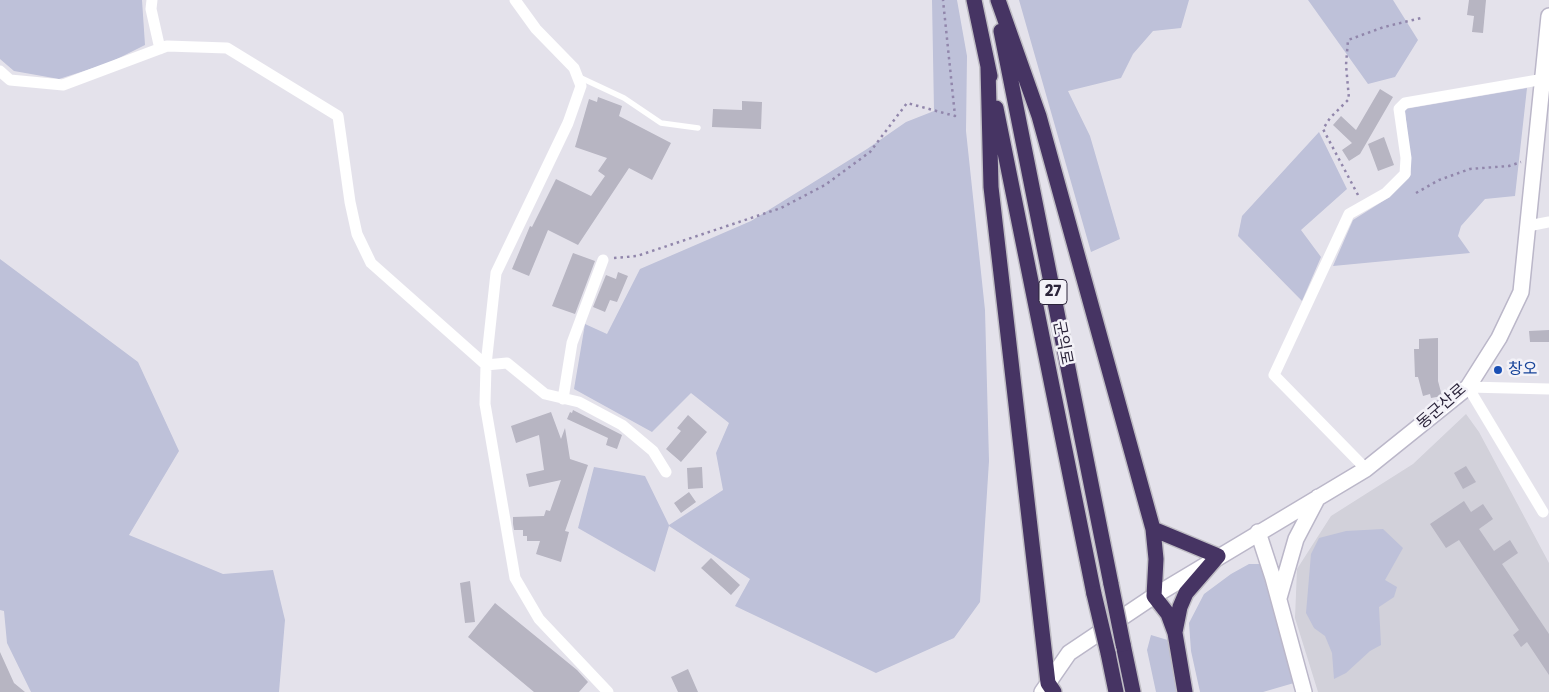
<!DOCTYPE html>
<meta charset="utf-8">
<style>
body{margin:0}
canvas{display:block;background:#e4e2eb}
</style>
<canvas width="1549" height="692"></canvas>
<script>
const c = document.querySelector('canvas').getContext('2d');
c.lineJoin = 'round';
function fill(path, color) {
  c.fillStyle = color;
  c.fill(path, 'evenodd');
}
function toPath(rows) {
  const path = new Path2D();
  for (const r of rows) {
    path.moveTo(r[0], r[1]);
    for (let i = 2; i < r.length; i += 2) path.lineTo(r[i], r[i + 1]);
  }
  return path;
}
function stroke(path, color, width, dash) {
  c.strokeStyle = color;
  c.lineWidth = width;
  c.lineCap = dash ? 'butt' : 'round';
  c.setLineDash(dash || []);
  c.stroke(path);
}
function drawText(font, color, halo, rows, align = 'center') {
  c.font = font + ' Poppins,"Noto Sans KR",sans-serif';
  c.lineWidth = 5;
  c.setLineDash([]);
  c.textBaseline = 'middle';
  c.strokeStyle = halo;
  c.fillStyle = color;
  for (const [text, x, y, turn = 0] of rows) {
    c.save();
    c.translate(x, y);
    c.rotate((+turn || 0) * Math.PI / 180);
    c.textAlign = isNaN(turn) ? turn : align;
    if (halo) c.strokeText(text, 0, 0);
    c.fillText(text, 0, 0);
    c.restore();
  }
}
const built = toPath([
 [1466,414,1479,432,1549,563,1549,692,1318,692,1295,618,1297,569,1331,516,1413,464]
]);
const green = toPath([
 [0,0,142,0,145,45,109,63,59,79,14,71,0,59],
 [932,0,957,0,967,56,966,131,985,310,989,461,980,602,954,638,876,673,735,606,750,579,669,526,655,572,578,528,594,467,645,476,669,525,723,490,716,453,729,423,691,393,652,432,574,389,585,324,607,334,640,269,751,221,867,149,906,122,934,111],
 [1019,0,1189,0,1181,28,1153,31,1133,54,1121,78,1068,91,1090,136,1120,239,1091,252],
 [1308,0,1393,0,1418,40,1395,77,1368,84],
 [1527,88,1515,196,1485,199,1461,226,1458,236,1470,253,1333,266,1353,220,1388,198,1411,175,1405,109],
 [1319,132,1347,189,1301,230,1321,257,1302,301,1238,236,1242,216],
 [0,259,138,362,179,451,129,535,223,574,273,570,285,620,279,692,31,692,7,643,4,611,0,610],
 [1383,529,1403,548,1385,580,1397,587,1394,597,1379,607,1381,645,1370,651,1346,673,1334,679,1332,653,1325,636,1314,628,1306,613,1311,554,1319,538,1346,531],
 [1249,564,1260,564,1294,683,1263,692,1200,692,1191,651,1189,623,1204,594,1231,574],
 [1151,635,1171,641,1183,692,1156,692,1147,650]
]);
const building = toPath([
 [1469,0,1486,0,1483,33,1472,32,1474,16,1467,15],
 [1380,89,1393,97,1360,154,1349,161,1342,150,1352,143,1333,125,1341,116,1356,130],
 [598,97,622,106,619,116,671,143,652,180,629,168,578,245,548,230,529,276,512,269,530,226,532,227,556,179,591,196,605,176,598,171,607,158,575,147,589,99,597,102],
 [742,101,762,102,761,129,712,127,713,109,742,110],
 [1384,137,1394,165,1378,171,1368,144],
 [573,253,595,261,575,314,552,306],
 [618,272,628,276,617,302,610,300,605,312,593,307,606,275,616,279],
 [1549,330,1549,342,1530,342,1529,331],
 [1438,338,1438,381,1442,396,1431,398,1430,394,1423,396,1418,377,1415,377,1414,349,1419,349,1419,339],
 [573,410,622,435,617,449,606,445,608,438,567,419,570,412,572,413],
 [551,412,561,439,565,428,570,459,588,465,565,531,569,532,561,562,536,554,540,541,527,541,527,536,523,536,523,530,514,530,513,524,513,517,544,516,546,510,550,511,561,480,529,487,526,474,544,470,539,435,516,443,511,426],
 [688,415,707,432,681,462,666,449,681,431,677,428],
 [1466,466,1476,482,1463,489,1454,473],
 [702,467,703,488,688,489,687,468],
 [689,492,696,502,681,513,674,503],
 [1464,501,1471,512,1483,504,1493,519,1479,529,1494,551,1510,540,1518,553,1502,564,1549,634,1549,675,1527,642,1521,647,1513,635,1519,630,1459,540,1446,548,1430,524],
 [711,558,740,585,731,595,701,568],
 [470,581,475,622,465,623,460,583],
 [495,603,577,670,588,682,579,692,534,692,468,637],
 [0,652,14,683,25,692,0,692],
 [688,669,698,692,678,692,671,677]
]);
const path = toPath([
 [1416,193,1439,180,1470,169,1509,166,1521,162],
 [1358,195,1323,129,1330,118,1349,99,1346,65,1348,40,1384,27,1421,18],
 [614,258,637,256,781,208,825,185,870,152,907,103,955,116,943,0]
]);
const lane = toPath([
 [579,77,624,98,661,123,698,128]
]);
const street = toPath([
 [152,0,151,9,160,49],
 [515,0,536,29,574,68,581,86,568,123,496,273,486,365,485,404,515,578,539,619,608,692],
 [0,71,10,80,63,85,167,46,227,48,338,116,350,202,357,234,371,263,486,365,507,363,545,394,579,402,622,425,653,451,666,472],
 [1528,226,1549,222],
 [1468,387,1543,512],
 [1468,387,1549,389],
 [563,399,572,343,603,260],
 [1366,469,1274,375,1349,214,1386,193,1405,174,1406,158,1399,109,1405,103,1544,79]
]);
const secondary = toPath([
 [1258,532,1273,578,1304,692],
 [1279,598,1296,539,1318,497],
 [1042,692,1069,653,1154,596,1366,469,1468,387,1499,338,1521,292,1549,16]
]);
const highway = toPath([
 [974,0,990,76],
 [998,0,1039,116,1153,529,1156,559,1154,596,1168,614,1175,633,1185,692],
 [1001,31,1111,584],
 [988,67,991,187,1048,683,1054,692],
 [996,108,1094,594],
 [1153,529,1218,556,1186,593,1180,607,1175,632],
 [1123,644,1133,692],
 [1108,653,1116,692]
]);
const highwayBridge = toPath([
 [1111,584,1123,644],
 [1094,594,1108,653]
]);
const markers = [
 [1498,370,5,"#1a4fb4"]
];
const shields = [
 [1053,292,28]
];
const shieldNames = [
 ["27",1053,292]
];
const streetNames = [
 ["군익로",1062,343,79],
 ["동군산로",1442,407,-41]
];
const transitNames = [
 ["창오",1508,370]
];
fill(built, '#d2d1da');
fill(green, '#bec1d9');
fill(building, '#b7b5c2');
stroke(secondary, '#bbb7c9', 18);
stroke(highway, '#bfbdc4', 18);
stroke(path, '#9186ab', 2.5, [2.5, 4]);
stroke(lane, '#fff', 5.5);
stroke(street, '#fff', 11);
stroke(secondary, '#fff', 15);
stroke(highway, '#463463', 15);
stroke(highwayBridge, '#bfbdc4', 18, []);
stroke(highwayBridge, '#463463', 15);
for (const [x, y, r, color] of markers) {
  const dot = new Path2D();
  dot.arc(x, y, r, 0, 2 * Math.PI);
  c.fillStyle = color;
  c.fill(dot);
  stroke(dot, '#f3f2f8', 2);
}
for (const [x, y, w] of shields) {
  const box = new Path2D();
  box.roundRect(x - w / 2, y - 12.5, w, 25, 4);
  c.fillStyle = '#f3f2f8';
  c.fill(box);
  stroke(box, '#2b243a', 1);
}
drawText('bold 15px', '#2b243a', null, shieldNames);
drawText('16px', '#2b243a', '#f3f2f8', streetNames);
drawText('16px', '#164399', '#f3f2f8', transitNames, 'left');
</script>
